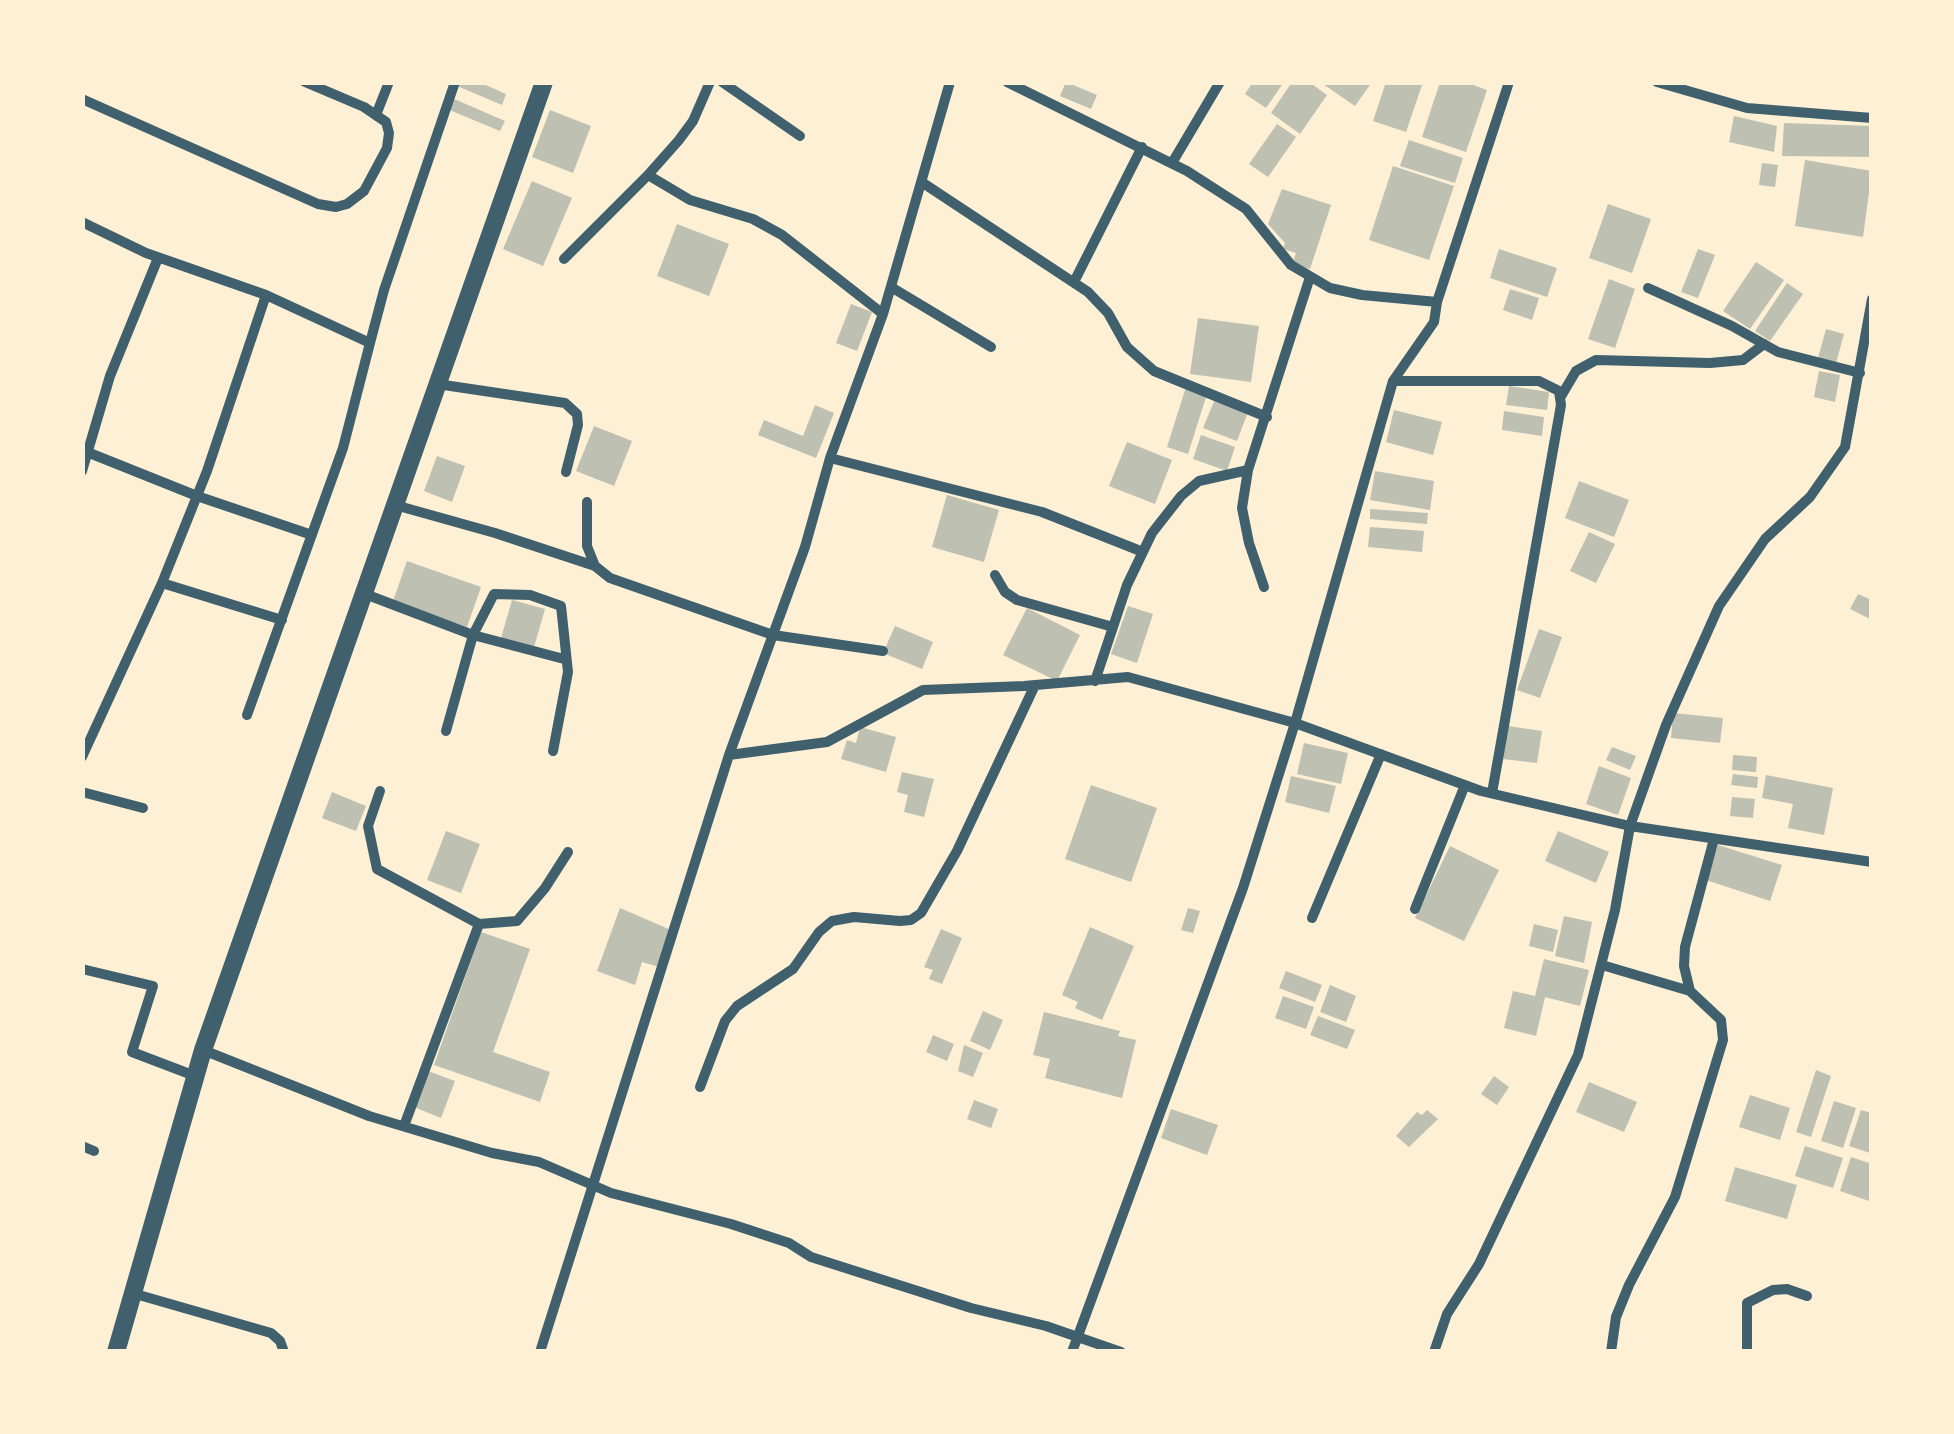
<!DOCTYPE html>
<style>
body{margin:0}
#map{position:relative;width:1954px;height:1434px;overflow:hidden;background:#fdf0d5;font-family:"Fira Sans Condensed",sans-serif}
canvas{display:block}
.frame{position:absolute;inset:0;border:85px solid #fdf0d5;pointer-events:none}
</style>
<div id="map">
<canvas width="1954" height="1434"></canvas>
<div class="frame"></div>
</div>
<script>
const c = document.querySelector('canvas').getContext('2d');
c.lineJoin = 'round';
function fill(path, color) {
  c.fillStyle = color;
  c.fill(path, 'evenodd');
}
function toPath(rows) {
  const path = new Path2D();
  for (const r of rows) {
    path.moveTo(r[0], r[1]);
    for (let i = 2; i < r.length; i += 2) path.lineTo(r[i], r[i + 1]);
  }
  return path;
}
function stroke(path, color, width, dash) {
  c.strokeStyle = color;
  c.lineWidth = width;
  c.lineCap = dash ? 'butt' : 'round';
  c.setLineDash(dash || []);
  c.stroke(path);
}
const building = toPath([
 [479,82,506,94,502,105,450,83],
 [1066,82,1097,95,1091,109,1060,96],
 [1253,82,1284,82,1266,108,1245,94],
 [1292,82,1309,82,1327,95,1300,134,1271,113],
 [1320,82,1372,82,1355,106],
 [1386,82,1423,82,1406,132,1373,121],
 [1440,82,1465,82,1487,90,1466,152,1422,137],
 [452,98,505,121,500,131,447,109],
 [550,110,591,126,573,173,532,157],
 [1734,116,1777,126,1774,152,1729,142],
 [1784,123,1872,126,1872,157,1782,156],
 [1277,124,1296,137,1268,177,1249,164],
 [1409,140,1463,158,1455,183,1400,166],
 [1805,160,1872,171,1863,237,1795,226],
 [1762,163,1778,165,1775,187,1759,185],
 [1393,166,1454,186,1429,260,1369,240],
 [532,181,572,198,543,266,503,249],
 [1282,189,1331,205,1310,269,1292,264,1296,253,1283,249,1285,243,1268,224],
 [1608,204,1651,219,1632,273,1589,258],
 [677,224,729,244,709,296,657,276],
 [1499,249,1557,268,1547,297,1490,278],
 [1698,249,1715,255,1698,298,1681,292],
 [1756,262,1784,280,1750,329,1723,311],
 [1609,279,1635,289,1615,348,1588,339],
 [1787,283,1803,294,1770,341,1755,331],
 [1510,289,1539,298,1532,320,1503,310],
 [851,304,872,312,857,351,836,343],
 [1198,318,1259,326,1251,382,1190,374],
 [1826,329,1844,334,1836,363,1818,358],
 [1819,371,1840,375,1835,402,1814,397],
 [1509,386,1549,392,1547,410,1506,405],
 [1186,387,1207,394,1188,454,1167,447],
 [1215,399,1248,412,1237,441,1203,428],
 [815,405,834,413,816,458,758,435,764,420,803,436],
 [1394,410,1442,422,1433,455,1386,442],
 [1504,411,1544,417,1542,436,1502,430],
 [594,426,632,441,614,486,576,471],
 [1201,435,1235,447,1227,471,1193,459],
 [1127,442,1172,460,1155,504,1109,486],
 [437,456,465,466,452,502,424,491],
 [1375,471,1434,481,1430,510,1370,500],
 [1579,481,1629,500,1614,537,1565,518],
 [947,495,999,510,984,562,932,547],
 [1370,509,1428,513,1427,524,1370,519],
 [1370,527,1424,531,1422,552,1368,547],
 [1589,532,1615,544,1596,583,1570,571],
 [407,561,481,587,467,627,393,601],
 [1858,594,1872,600,1872,620,1850,609],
 [512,600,545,609,534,647,501,638],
 [1128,606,1153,614,1137,663,1111,654],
 [1027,608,1080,635,1057,681,1003,655],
 [895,626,933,642,922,669,883,653],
 [1539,629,1562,637,1540,698,1517,690],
 [1673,713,1723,718,1720,743,1671,738],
 [1508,726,1542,731,1537,763,1503,759],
 [860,727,896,737,886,772,841,759,847,740,856,743],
 [1304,743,1348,753,1341,784,1297,774],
 [1612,747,1636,756,1630,770,1606,760],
 [1733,755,1757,757,1756,772,1732,770],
 [1599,766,1631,778,1618,815,1586,804],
 [902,772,934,779,924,817,904,812,908,795,897,792],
 [1733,774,1758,777,1757,788,1731,785],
 [1766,775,1833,788,1824,835,1788,828,1793,804,1762,798],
 [1291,776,1336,786,1329,813,1285,802],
 [1091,785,1157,808,1131,882,1065,859],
 [332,792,366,806,356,831,322,818],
 [1732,797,1755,799,1753,818,1730,816],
 [446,831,480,844,461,893,427,880],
 [1558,831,1609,852,1596,883,1545,861],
 [1718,845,1782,865,1770,901,1706,880],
 [1450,846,1499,870,1464,941,1415,918],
 [620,908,671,930,659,967,642,962,635,985,597,971],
 [1188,908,1200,911,1193,933,1181,930],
 [1564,916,1592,922,1584,963,1555,956],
 [1534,924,1558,930,1553,952,1529,946],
 [1090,927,1134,946,1102,1020,1075,1008,1078,1002,1062,995],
 [941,929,962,938,942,984,929,979,933,970,924,967],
 [481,932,530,949,493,1052,550,1072,540,1102,434,1065],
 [1544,959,1589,970,1580,1006,1545,997,1536,1036,1504,1028,1513,991,1535,996],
 [1286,971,1322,985,1315,1002,1279,988],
 [1330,985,1356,996,1346,1022,1320,1012],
 [1283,996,1314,1007,1306,1029,1275,1018],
 [983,1011,1003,1020,990,1050,970,1041],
 [1044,1012,1120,1031,1118,1036,1136,1040,1122,1098,1045,1078,1050,1059,1033,1055],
 [1318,1016,1355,1030,1347,1049,1310,1035],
 [933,1035,954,1044,947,1061,926,1052],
 [964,1045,983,1053,973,1077,958,1071],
 [1816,1070,1831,1076,1811,1137,1796,1132],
 [428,1071,455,1081,441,1118,414,1107],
 [1494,1076,1509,1087,1497,1105,1481,1094],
 [1589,1082,1637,1102,1624,1132,1576,1112],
 [1750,1095,1790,1108,1780,1140,1739,1127],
 [974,1100,998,1109,991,1128,967,1119],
 [1834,1101,1856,1108,1843,1148,1821,1141],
 [1171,1109,1218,1125,1207,1155,1161,1138],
 [1427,1110,1438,1119,1409,1147,1396,1136,1417,1112,1422,1115],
 [1861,1110,1872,1113,1870,1153,1849,1146],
 [1805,1146,1843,1158,1833,1188,1795,1176],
 [1851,1157,1872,1164,1872,1202,1840,1191],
 [1735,1167,1797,1185,1787,1219,1725,1201]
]);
const minor = toPath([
 [722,82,800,136],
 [1007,82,1187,171,1246,209,1291,265,1330,288,1362,295,1437,302],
 [1657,82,1747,108,1872,118],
 [82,99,318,204,336,207,347,204,364,191,387,148,389,133,386,122,364,107,305,82],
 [376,115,389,82],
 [1172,163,1220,82],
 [648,175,690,200,753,219,782,235,883,314],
 [923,183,1088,292,1108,313,1127,347,1154,371,1267,417],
 [82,222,146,253,266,295,370,343,343,448,247,715],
 [564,259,648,175,679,140,693,121,710,82],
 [1074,282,1142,147],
 [891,287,991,347],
 [1648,288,1732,326,1778,352,1860,373],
 [266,295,207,471,162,583,282,620],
 [370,343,384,290,455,82],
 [1393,381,1539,381,1559,391,1561,405,1492,793],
 [437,384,565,403,577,414,578,425,566,472],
 [1560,398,1576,371,1596,360,1710,363,1743,360,1764,344],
 [87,452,197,496,312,535],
 [830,458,1042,512,1143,552],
 [82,471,110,376,158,258],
 [587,502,587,546,595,566,610,578,773,635,883,651],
 [395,505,495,533,595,566],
 [995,575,1005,592,1017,600,1113,627],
 [1264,587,1249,543,1242,508,1248,470,1310,277],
 [365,594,473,635,494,594,530,595,561,606,568,672,553,751],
 [1095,681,1127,585,1152,533,1181,496,1199,481,1248,470],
 [446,731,473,635,564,659],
 [729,755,827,742,923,690,1024,686,1128,677,1295,723,1481,791,1630,826,1872,862],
 [82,757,162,583],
 [380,791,368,826,377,869,479,924],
 [82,792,143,808],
 [1415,909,1465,785],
 [1312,918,1381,754],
 [1602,965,1690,991],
 [82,969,153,986,132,1052,195,1076],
 [203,1050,369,1116,492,1153,539,1162,611,1193,731,1224,789,1243,811,1257,971,1308,1046,1326,1121,1352],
 [700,1087,725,1021,737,1006,793,969,819,932,832,921,854,917,900,921,911,920,921,913,957,851,1035,685],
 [404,1126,479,924,517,921,545,888,568,852],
 [82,1146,94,1151],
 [132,1293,271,1333,280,1341,284,1352],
 [540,1352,729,755,805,547,830,458,883,314,950,82],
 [1072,1352,1243,888,1295,723,1393,381,1434,322,1437,302,1509,82],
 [1434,1352,1447,1314,1479,1264,1578,1055,1615,910,1630,826,1666,725,1719,606,1765,539,1810,497,1845,447,1872,299],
 [1611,1352,1616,1317,1629,1285,1675,1197,1723,1040,1721,1020,1690,991,1684,966,1685,947,1714,839],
 [1747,1352,1747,1303,1773,1290,1787,1289,1807,1296]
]);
const tertiary = toPath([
 [116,1352,203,1050,544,82]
]);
fill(building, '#bec0b2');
stroke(minor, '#3f606c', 10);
stroke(tertiary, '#3f606c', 18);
</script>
